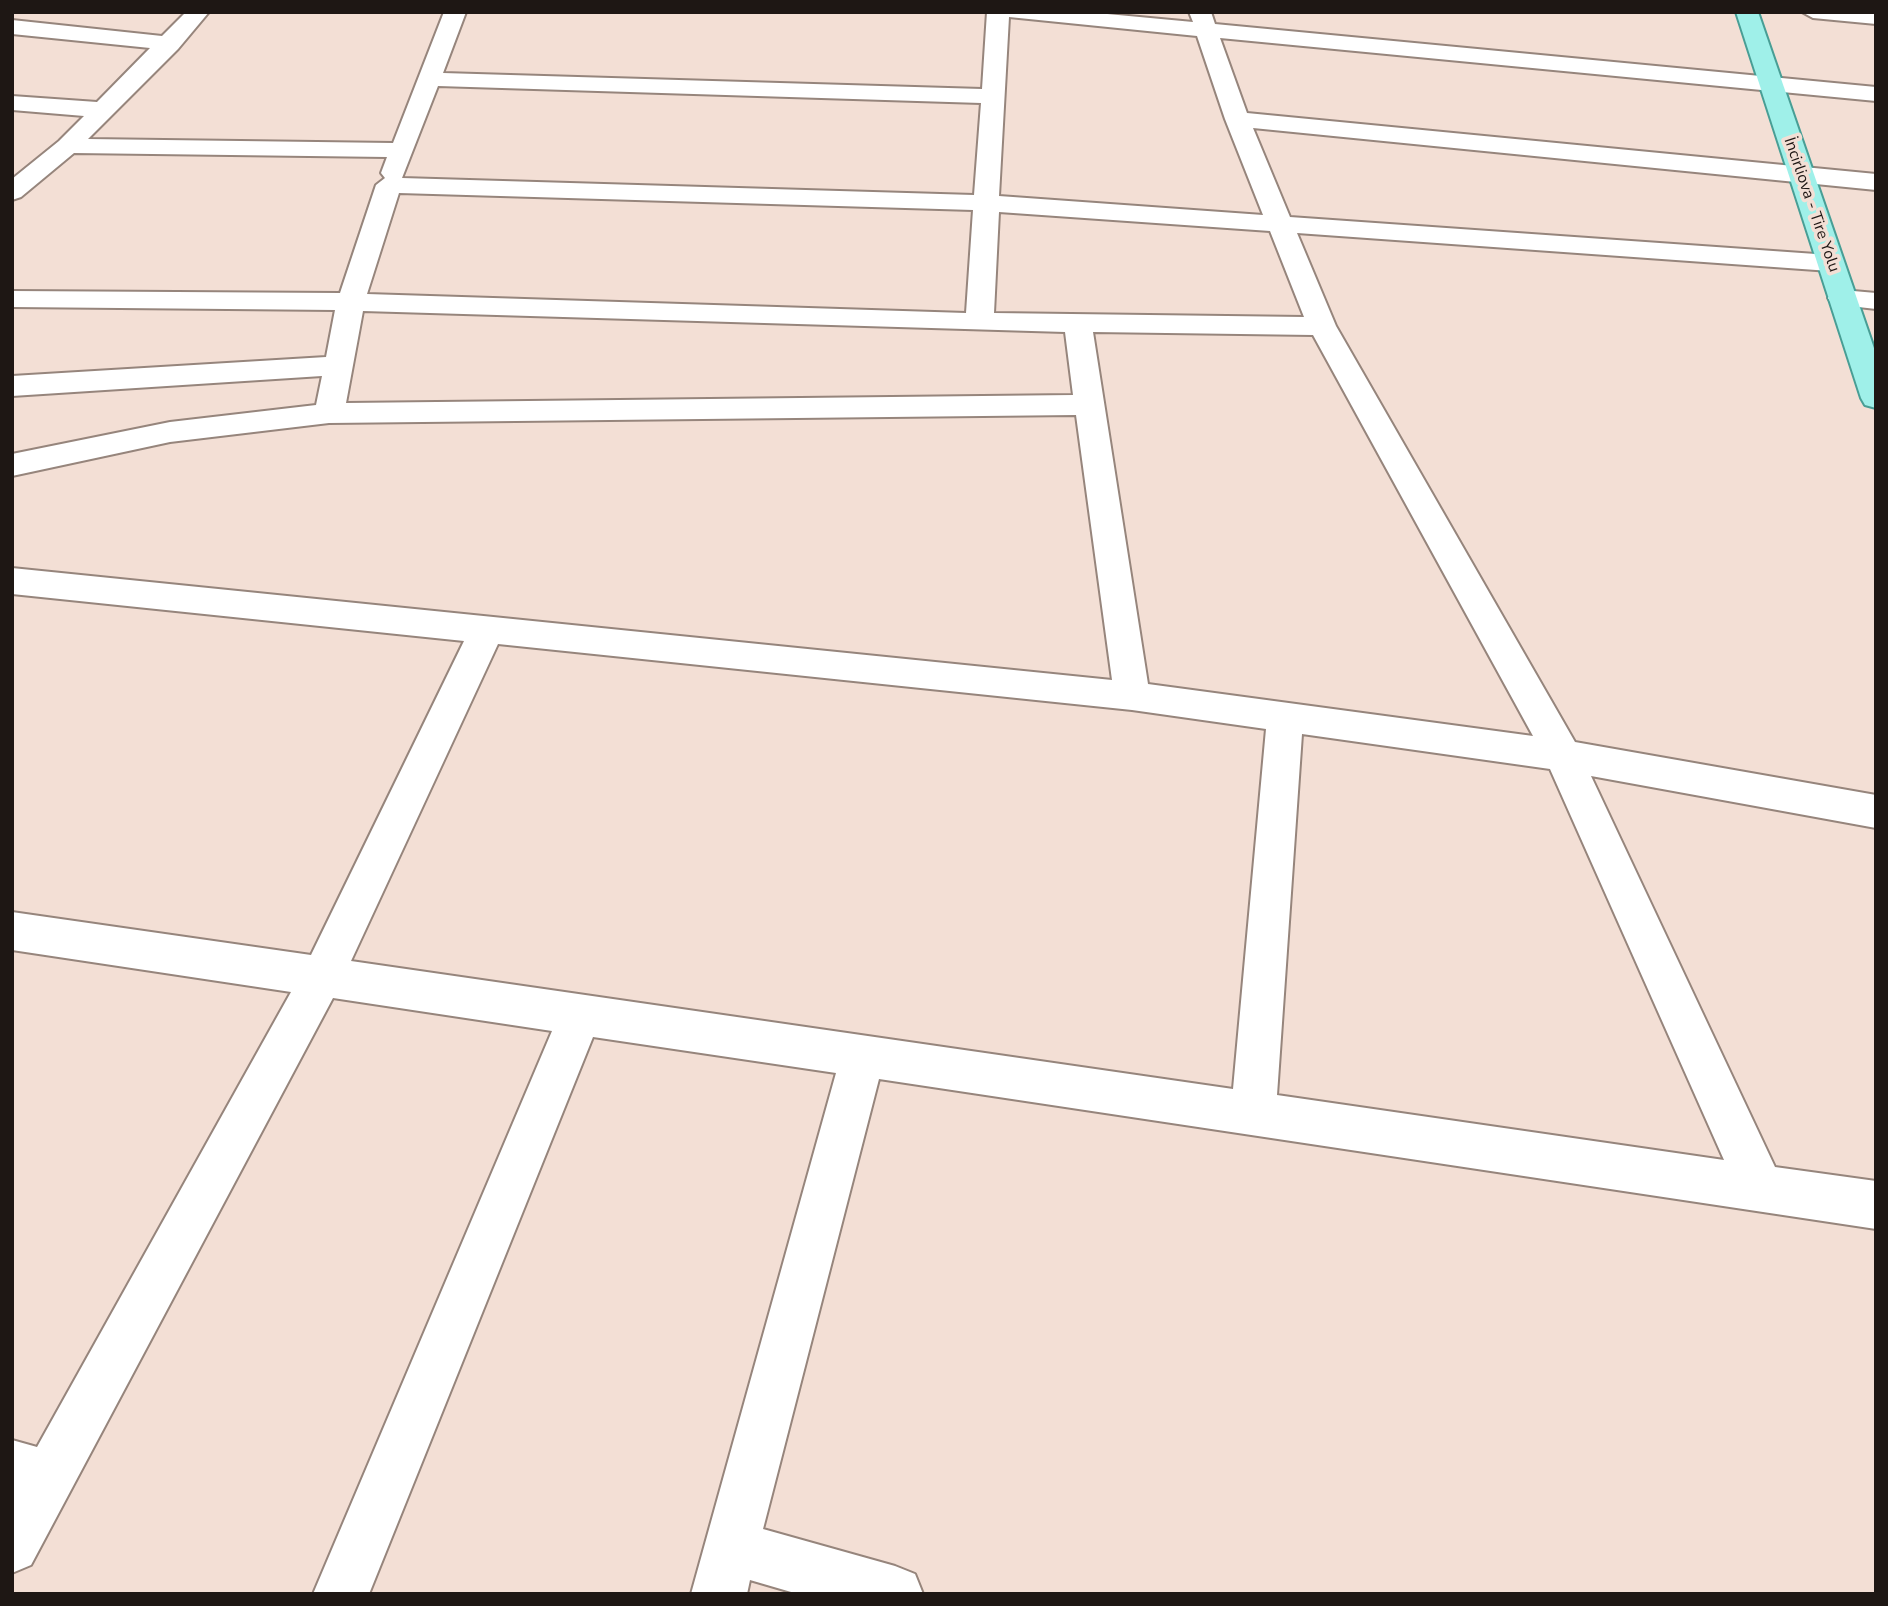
<!DOCTYPE html>
<meta charset="utf-8">
<style>
body{margin:0}
#map{position:relative;width:1888px;height:1606px;overflow:hidden;background:#f3dfd5;font-family:"Nunito Sans",sans-serif}
canvas{display:block}
.frame{position:absolute;inset:0;border:14px solid #1e1714;pointer-events:none}
</style>
<div id="map">
<canvas width="1888" height="1606"></canvas>
<div class="frame"></div>
</div>
<script>
const c = document.querySelector('canvas').getContext('2d');
c.lineJoin = 'round';
function toPath(rows) {
  const path = new Path2D();
  for (const r of rows) {
    path.moveTo(r[0], r[1]);
    for (let i = 2; i < r.length; i += 2) path.lineTo(r[i], r[i + 1]);
  }
  return path;
}
function stroke(path, color, width, dash) {
  c.strokeStyle = color;
  c.lineWidth = width;
  c.lineCap = dash ? 'butt' : 'round';
  c.setLineDash(dash || []);
  c.stroke(path);
}
function fill(path, color) {
  c.fillStyle = color;
  c.fill(path, 'evenodd');
}
function drawText(font, color, halo, rows, align = 'center') {
  c.font = font + ' "Nunito Sans",sans-serif';
  c.lineWidth = 7;
  c.setLineDash([]);
  c.textBaseline = 'middle';
  c.strokeStyle = halo;
  c.fillStyle = color;
  for (const [text, x, y, turn = 0] of rows) {
    c.save();
    c.translate(x, y);
    c.rotate((+turn || 0) * Math.PI / 180);
    c.textAlign = isNaN(turn) ? turn : align;
    if (halo) c.strokeText(text, 0, 0);
    c.fillText(text, 0, 0);
    c.restore();
  }
}
const minor = toPath([
 [186,12,209,12,178,49,88,139,393,143,444,12,466,12,443,73,982,89,987,12,1086,12,1193,22,1189,12,1211,12,1215,24,1876,87,1876,101,1220,38,1247,113,1876,174,1876,190,1253,128,1290,217,1830,255,1840,257,1843,263,1840,269,1830,271,1297,233,1336,326,1575,742,1876,795,1876,828,1591,776,1775,1167,1876,1181,1876,1229,879,1079,763,1529,895,1566,915,1574,923,1594,798,1594,750,1580,747,1594,691,1594,836,1073,593,1037,369,1594,313,1594,552,1031,333,998,31,1565,12,1573,12,1440,37,1447,291,992,12,950,12,912,311,955,464,641,12,594,12,568,1112,680,1076,415,329,423,170,442,12,476,12,454,170,422,316,405,322,376,12,396,12,376,326,357,335,310,12,307,12,291,340,293,376,185,385,178,381,173,387,157,74,153,21,197,12,200,12,179,59,141,84,116,12,110,12,96,97,102,150,48,12,34,12,20,162,36,186,12],
 [1009,17,1197,36,1225,119,1263,215,999,196,1009,17],
 [438,86,981,103,974,195,402,178,438,86],
 [399,193,973,210,966,313,367,294,399,193],
 [999,212,1270,231,1304,317,994,313,999,212],
 [363,311,1065,332,1073,395,346,403,363,311],
 [1093,332,1313,335,1533,736,1148,684,1093,332],
 [498,644,1132,710,1266,729,1233,1089,351,961,498,644],
 [1302,734,1550,769,1724,1160,1277,1095,1302,734],
 [1802,12,1876,12,1876,24,1813,18,1802,12],
 [1842,290,1876,293,1876,309,1832,304,1828,298,1832,292,1842,290]
]);
const major = toPath([
 [1736,12,1758,12,1876,354,1876,408,1865,405,1861,398,1736,12]
]);
const farStreetnames = [
 ["İncirliova - Tire Yolu",1811,205,71]
];
stroke(minor, '#96857c', 4);
stroke(major, '#489e95', 4);
fill(minor, '#fff');
fill(major, '#9ff0e9');
drawText('16px', '#1e1714', '#f3dfd5', farStreetnames);
</script>
